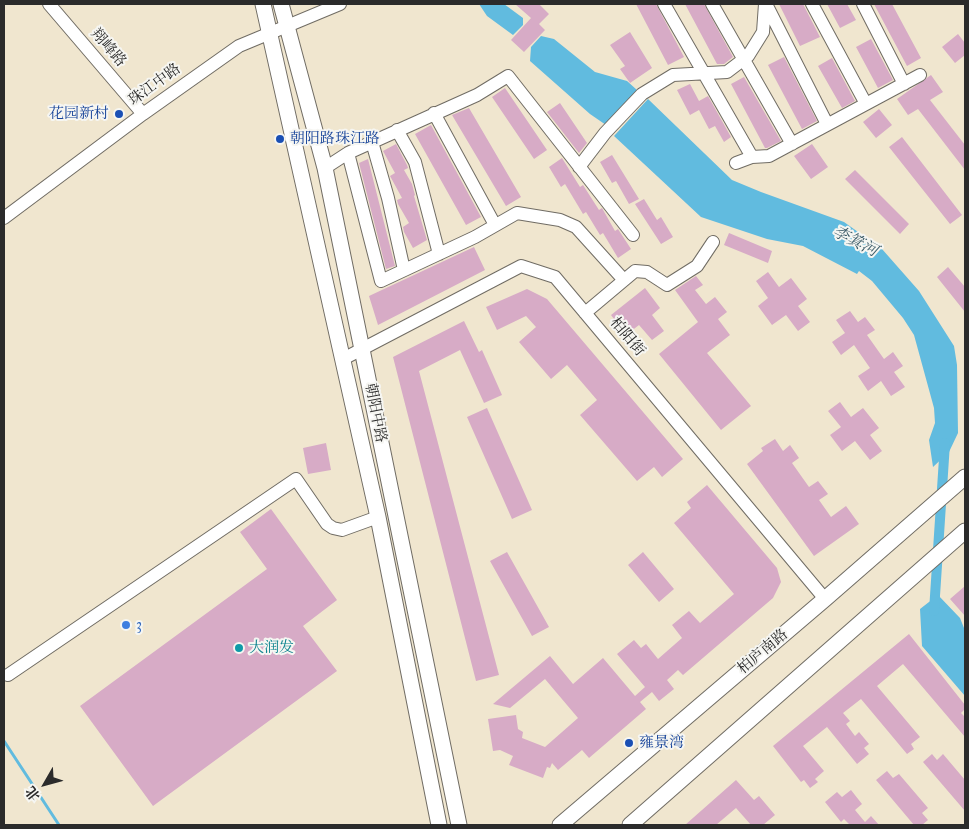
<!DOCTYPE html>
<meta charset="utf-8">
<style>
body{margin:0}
#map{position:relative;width:969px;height:829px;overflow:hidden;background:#f0e6cf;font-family:"IM FELL Great Primer","Noto Serif SC",serif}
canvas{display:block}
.frame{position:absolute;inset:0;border:5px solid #2b2b2b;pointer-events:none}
.north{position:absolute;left:20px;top:759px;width:50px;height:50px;-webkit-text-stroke:4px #f6f6f2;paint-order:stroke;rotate:232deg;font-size:14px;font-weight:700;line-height:20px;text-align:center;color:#2b2b2b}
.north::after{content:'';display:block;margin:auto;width:18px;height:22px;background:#2b2b2b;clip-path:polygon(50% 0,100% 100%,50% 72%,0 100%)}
</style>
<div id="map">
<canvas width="969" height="829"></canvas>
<div class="frame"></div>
<div class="north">北</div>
</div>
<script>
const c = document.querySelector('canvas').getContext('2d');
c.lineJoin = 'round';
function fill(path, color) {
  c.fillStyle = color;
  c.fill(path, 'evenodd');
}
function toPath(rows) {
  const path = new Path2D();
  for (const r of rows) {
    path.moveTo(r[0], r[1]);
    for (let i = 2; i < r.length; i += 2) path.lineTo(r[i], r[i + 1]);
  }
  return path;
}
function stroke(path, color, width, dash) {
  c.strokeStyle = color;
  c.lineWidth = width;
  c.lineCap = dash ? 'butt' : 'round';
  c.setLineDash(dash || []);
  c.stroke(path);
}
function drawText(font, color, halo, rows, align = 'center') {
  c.font = font + ' "IM FELL Great Primer","Noto Serif SC",serif';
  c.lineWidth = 4;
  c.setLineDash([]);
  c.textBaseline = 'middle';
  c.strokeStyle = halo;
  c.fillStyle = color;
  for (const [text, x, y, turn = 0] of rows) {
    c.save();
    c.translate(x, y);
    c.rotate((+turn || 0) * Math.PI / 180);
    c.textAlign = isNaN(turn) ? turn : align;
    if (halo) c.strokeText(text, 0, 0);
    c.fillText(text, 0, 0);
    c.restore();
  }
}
const water = toPath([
 [479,4,504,4,523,18,523,25,513,35,487,16],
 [541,36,554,39,595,72,627,81,637,90,606,125,590,114,530,61,531,47],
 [648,99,732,180,761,192,844,222,882,249,919,291,954,346,957,365,958,433,949,452,933,467,929,440,935,423,934,408,914,335,903,318,872,281,859,271,857,274,803,246,767,239,701,217,614,136],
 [938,595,960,618,964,628,965,696,922,646,920,609]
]);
const stream = toPath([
 [4,741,59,825]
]);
const canal = toPath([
 [934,611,945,443]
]);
const building = toPath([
 [515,4,539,4,549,14,539,24,545,30,524,52,511,40,531,18],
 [636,4,656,4,684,57,668,65],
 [685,4,704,4,733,57,724,64,717,64],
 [779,4,803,4,820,37,800,46],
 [827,4,847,4,856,20,840,28],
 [874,4,892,4,921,58,907,66],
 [630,32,652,68,630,83,620,69,625,66,610,45],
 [958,34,965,43,965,55,955,63,942,47],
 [871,39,893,80,878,88,856,47],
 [784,57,817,121,802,129,768,65],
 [832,58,855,101,842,108,818,66],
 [931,75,943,92,930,100,965,145,965,170,918,109,908,115,897,99],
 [744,77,781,141,767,148,765,148,731,84],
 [690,84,699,101,708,96,731,137,724,142,715,126,709,129,699,110,690,115,677,90],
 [505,88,547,150,534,159,492,97],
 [560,103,587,143,579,153,547,112],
 [469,108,521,197,506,206,452,115],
 [879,109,892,125,876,138,863,122],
 [431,125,481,217,466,225,415,134],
 [902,137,962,215,950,224,889,147],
 [396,144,407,165,408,168,404,170,412,184,415,195,414,196,427,240,413,248,404,232,403,227,409,223,398,204,397,200,402,198,390,176,395,173,383,151],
 [812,144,828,167,811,179,794,156],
 [612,155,639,199,629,204,616,181,612,183,600,162],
 [562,158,580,187,583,185,599,210,602,208,615,231,618,229,631,249,618,258,603,233,600,235,586,212,583,214,565,184,561,187,549,167],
 [368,159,395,266,386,269,359,163],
 [855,170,909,224,900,234,845,179],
 [644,199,657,220,661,217,673,237,661,244,635,204],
 [729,233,772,251,768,263,724,245],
 [474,247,485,270,378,325,369,296],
 [948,267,965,287,965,312,937,277],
 [768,272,779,287,791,278,807,299,798,306,810,322,798,331,786,315,772,325,758,306,768,298,756,281],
 [696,276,703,285,695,290,706,304,715,297,727,312,718,319,730,335,707,353,751,406,721,430,659,354,698,322,675,290],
 [645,288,660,308,652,315,664,331,652,340,639,325,626,335,611,315],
 [527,289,547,299,683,459,662,477,654,467,637,481,580,415,597,400,567,365,551,379,519,342,536,327,526,316,497,330,486,307],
 [850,311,858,322,865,317,875,330,867,335,884,359,893,352,903,366,894,372,905,387,891,396,881,381,868,391,858,376,870,368,854,345,841,355,832,342,845,333,836,320],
 [464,321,479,352,482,350,502,395,484,403,460,350,419,371,499,675,476,681,393,357],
 [840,402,851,417,863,408,879,428,870,435,882,451,870,460,855,441,842,451,830,435,841,427,828,411],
 [487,408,532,510,512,519,467,417],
 [775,439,783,451,790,445,799,458,792,463,809,487,818,481,828,494,819,500,831,517,846,506,859,524,814,556,747,464,763,451,761,448],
 [326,443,331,470,308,474,303,448],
 [707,485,777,568,781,582,773,598,683,675,678,670,667,680,674,689,659,701,652,692,640,702,646,709,589,758,582,750,558,770,552,763,550,768,547,767,543,778,509,765,513,756,500,750,493,751,488,719,516,715,518,729,523,732,522,738,545,747,578,718,545,679,510,708,493,704,550,656,573,684,603,658,635,696,645,687,617,654,634,640,641,648,646,644,658,659,682,638,672,625,689,611,700,623,734,594,674,523,691,508,687,502],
 [271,509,337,600,303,626,337,671,153,806,80,706,267,569,240,532],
 [507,552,549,627,532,636,490,561],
 [643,552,674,589,659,602,628,565],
 [965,586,965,616,950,599],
 [909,634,965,705,965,709,961,713,965,717,965,737,903,664,877,686,920,737,911,744,914,749,907,754,861,699,843,713,850,721,846,724,855,736,859,732,869,744,864,748,869,754,857,764,827,727,803,746,824,771,815,779,818,782,810,788,804,780,801,782,773,746],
 [932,754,937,760,943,754,965,780,965,811,923,762],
 [887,771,893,778,899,774,928,808,922,813,928,820,922,825,914,825,876,780],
 [736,780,754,800,759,796,775,815,763,825,751,825,736,808,716,825,685,825],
 [851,790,862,804,855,810,865,822,871,816,879,825,850,825,844,819,841,822,825,802,837,792,842,797]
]);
const minor = toPath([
 [49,4,143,114],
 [664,4,752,157,736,163],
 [712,4,792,144],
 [766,4,827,124],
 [812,4,866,104],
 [863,4,904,84],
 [434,113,495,225],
 [397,130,415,162,439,254],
 [372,142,388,198,404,270],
 [348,153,381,281,475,237,517,213,560,220,576,227,623,279],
 [752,157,769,156,920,75],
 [579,167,605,133,642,94,673,75,727,72,748,56,763,32,765,4],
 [325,168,348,153,477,95,508,76,633,235],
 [4,218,143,114,239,46,340,4],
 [585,313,635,271,647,272,667,285,697,266,713,242],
 [343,359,521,266,555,277,825,599],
 [8,675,296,479,327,524,333,528,342,530,378,517]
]);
const major = toPath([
 [263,4,378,517,439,825],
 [281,4,325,168,459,825],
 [560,825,825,599,965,477],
 [630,825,965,531]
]);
const markers = [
 [119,114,5,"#1a4fb4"],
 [280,139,5,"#1a4fb4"],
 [126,625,5,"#3f7fe0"],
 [239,648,5,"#0f9aa8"],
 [629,743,5,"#1a4fb4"]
];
const streetNames = [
 ["翔峰路",108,48,49],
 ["珠江中路",155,85,-36],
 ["柏阳街",627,337,50],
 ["朝阳中路",375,413,79],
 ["柏庐南路",763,652,-40]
];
const transitNames = [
 ["花园新村",109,114,"right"],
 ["朝阳路珠江路",290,139],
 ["雍景湾",639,743]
];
const shopNames = [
 ["3",136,625]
];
const cultureNames = [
 ["大润发",249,648]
];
const waterNames = [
 ["李箕河",855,242,27]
];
fill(water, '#61bbdf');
stroke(stream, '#61bbdf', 3);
stroke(canal, '#61bbdf', 10);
fill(building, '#d7abc6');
stroke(minor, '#706c64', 14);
stroke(major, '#706c64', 17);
stroke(minor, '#fff', 12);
stroke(major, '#fff', 15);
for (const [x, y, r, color] of markers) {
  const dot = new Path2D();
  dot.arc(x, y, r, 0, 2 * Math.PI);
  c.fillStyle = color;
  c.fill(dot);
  stroke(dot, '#f6f6f2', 2);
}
drawText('15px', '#2b2b2b', '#f6f6f2', streetNames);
drawText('15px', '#164399', '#f6f6f2', transitNames, 'left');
drawText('15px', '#366cbe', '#f6f6f2', shopNames, 'left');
drawText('15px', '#0d838f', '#f6f6f2', cultureNames, 'left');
drawText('italic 16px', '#3e5d6a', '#f6f6f2', waterNames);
</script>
